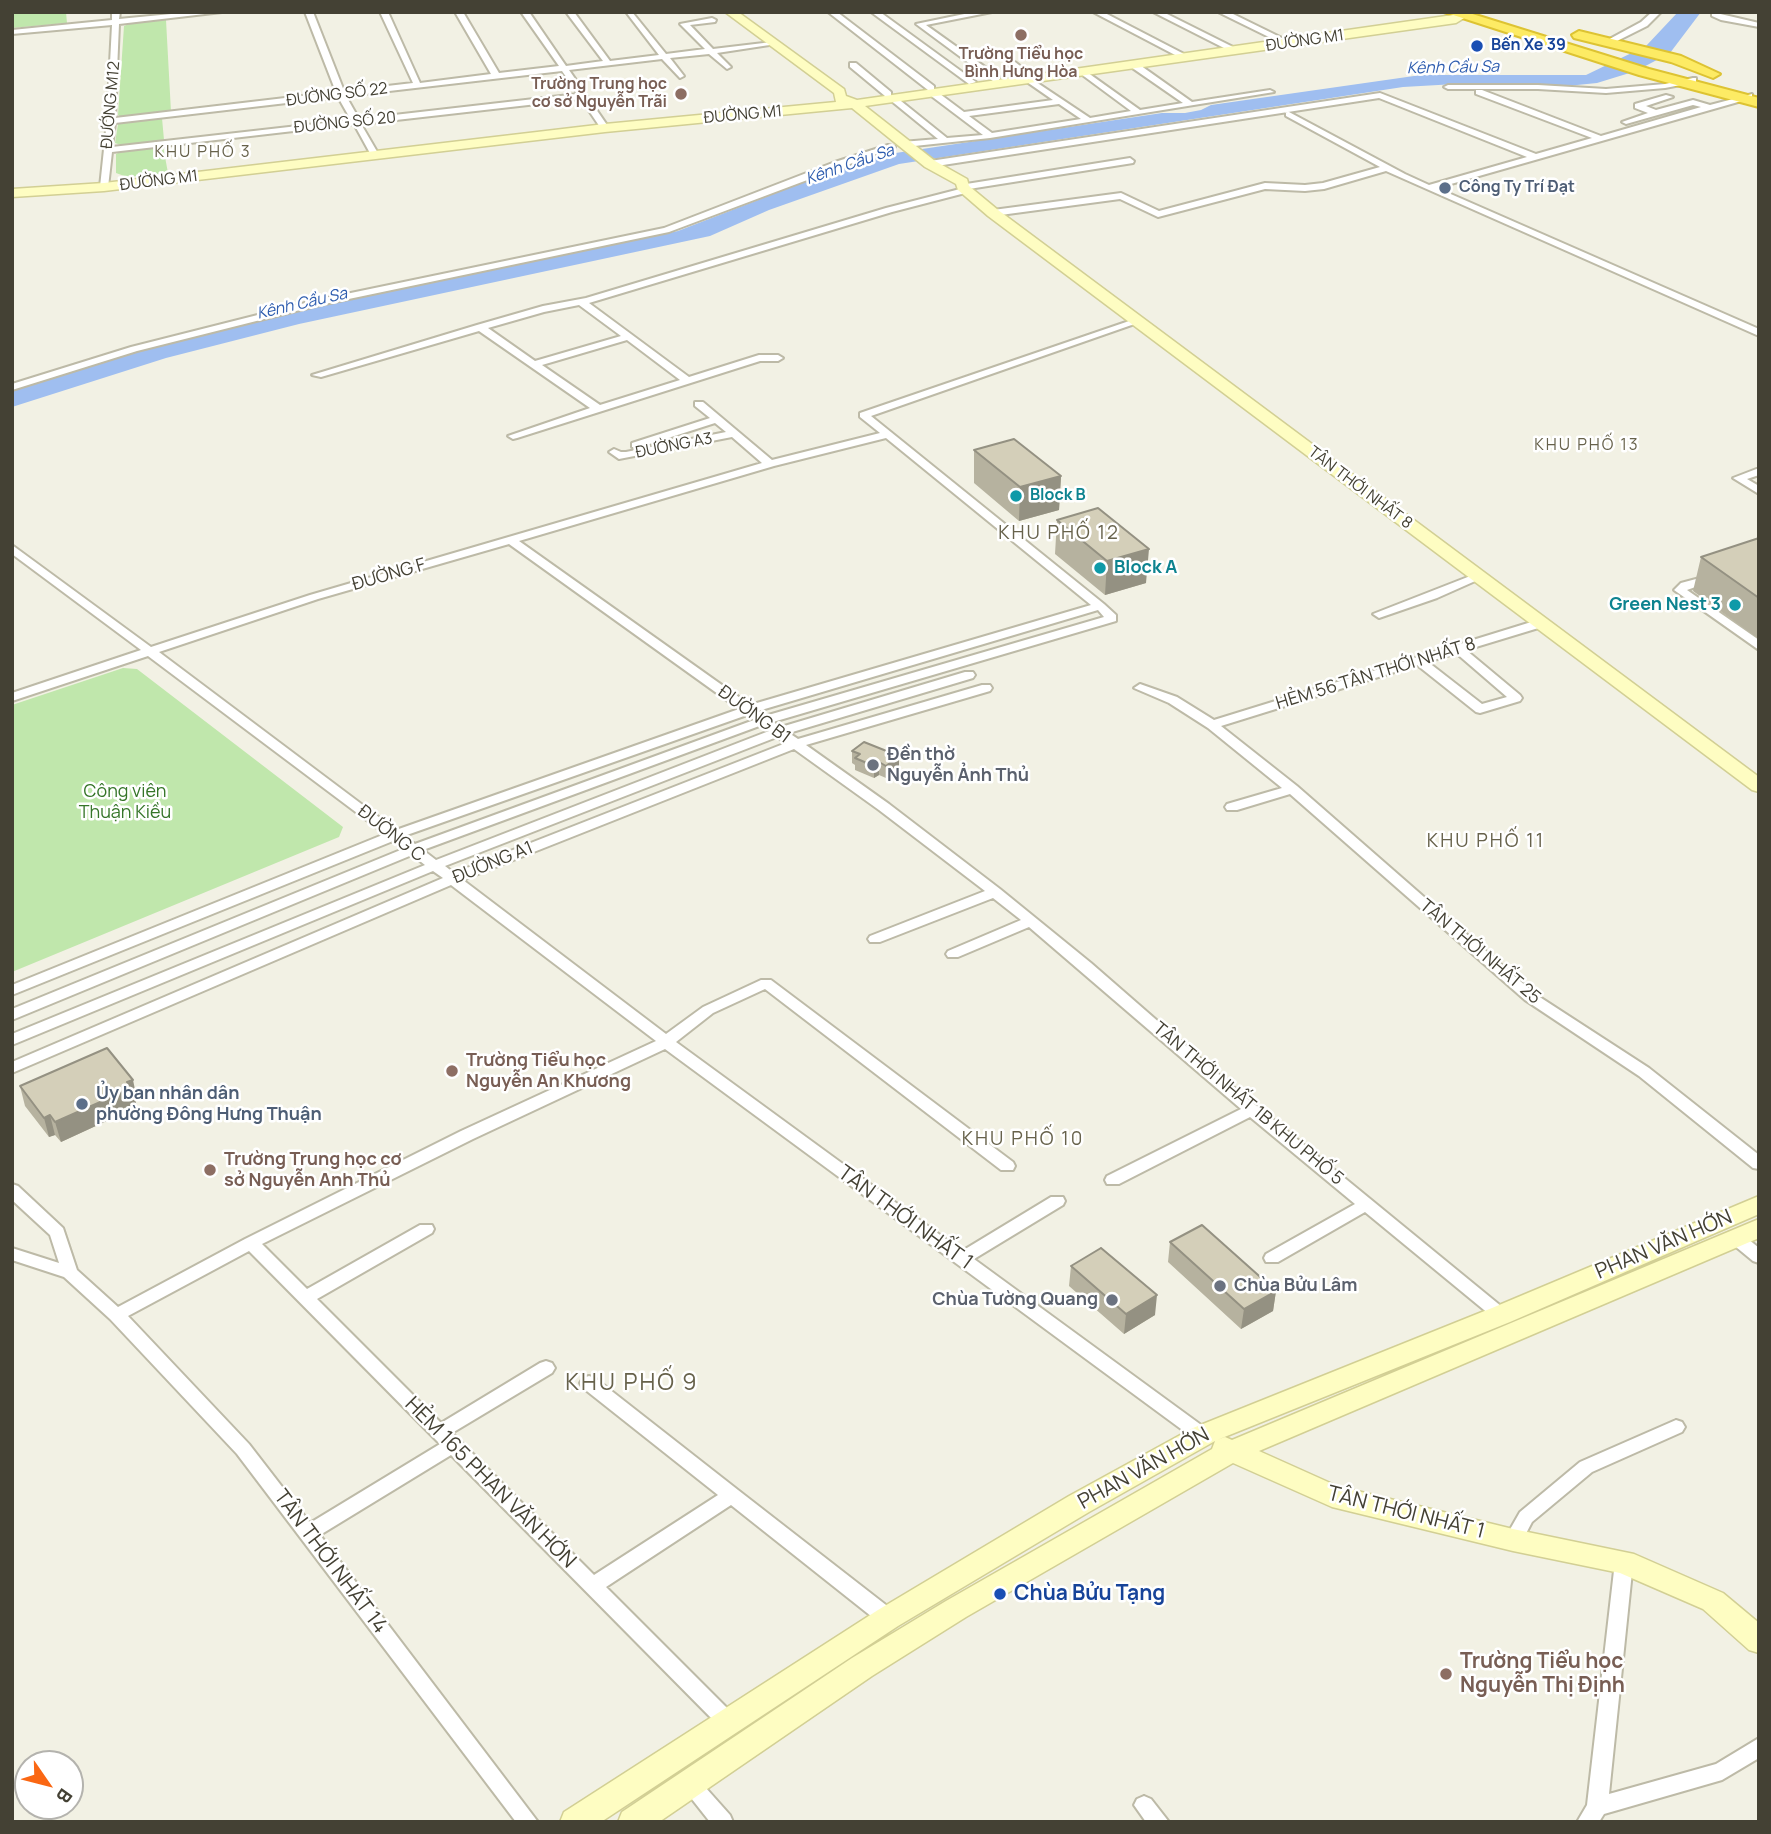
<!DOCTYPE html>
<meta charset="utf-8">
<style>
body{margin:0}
#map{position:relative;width:1771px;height:1834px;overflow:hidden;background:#f2f1e4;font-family:Manrope,sans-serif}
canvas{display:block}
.frame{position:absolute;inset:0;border:14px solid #444134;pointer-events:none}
.north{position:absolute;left:14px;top:1750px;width:70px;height:70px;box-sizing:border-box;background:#fff;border:2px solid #b4b3ae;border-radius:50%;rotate:125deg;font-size:19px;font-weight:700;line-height:28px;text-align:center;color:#444134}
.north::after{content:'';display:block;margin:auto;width:24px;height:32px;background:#fa6713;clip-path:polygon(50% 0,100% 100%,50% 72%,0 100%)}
</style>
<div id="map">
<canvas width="1771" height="1834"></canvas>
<div class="frame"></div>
<div class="north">B</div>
</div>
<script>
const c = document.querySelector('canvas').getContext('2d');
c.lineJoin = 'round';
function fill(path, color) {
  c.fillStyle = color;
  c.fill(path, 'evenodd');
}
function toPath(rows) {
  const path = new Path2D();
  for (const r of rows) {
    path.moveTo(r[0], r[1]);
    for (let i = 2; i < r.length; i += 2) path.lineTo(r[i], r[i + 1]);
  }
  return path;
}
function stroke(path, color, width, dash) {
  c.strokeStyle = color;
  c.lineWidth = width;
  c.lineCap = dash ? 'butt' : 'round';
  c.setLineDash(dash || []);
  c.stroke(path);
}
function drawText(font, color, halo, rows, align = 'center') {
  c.font = font + ' Manrope,sans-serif';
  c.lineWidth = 5;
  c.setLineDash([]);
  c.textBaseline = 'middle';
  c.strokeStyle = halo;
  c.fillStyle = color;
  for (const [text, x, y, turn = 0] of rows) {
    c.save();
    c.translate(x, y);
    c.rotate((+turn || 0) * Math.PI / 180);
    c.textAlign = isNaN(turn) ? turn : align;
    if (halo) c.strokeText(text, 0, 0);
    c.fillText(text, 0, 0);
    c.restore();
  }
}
const green = toPath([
 [12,12,66,12,67,23,12,28],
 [166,20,171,112,121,117,118,115,124,26,132,23],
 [162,118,164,140,124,146,115,143,118,124],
 [163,146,168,173,127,177,116,173,116,154,120,152],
 [123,668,137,669,343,827,339,837,12,972,12,705]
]);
const water = toPath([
 [1678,12,1701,12,1670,53,1636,71,1597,83,1557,87,1456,84,1403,87,899,164,769,210,710,236,299,324,166,358,12,407,12,390,143,350,264,318,678,231,869,157,1162,113,1185,113,1201,110,1211,105,1421,75,1586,75,1646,46]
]);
const street = toPath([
 [112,12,120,12,119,19,192,12,222,12,119,24,115,118,336,92,305,12,313,12,344,91,413,83,380,12,388,12,420,83,491,74,455,12,463,12,499,73,559,66,521,12,529,12,566,66,603,61,566,12,574,12,610,61,659,55,626,12,632,12,666,54,705,49,680,24,712,18,716,20,715,22,690,25,713,49,772,42,776,44,717,53,731,67,727,69,709,54,670,58,684,76,680,78,662,59,569,70,609,128,605,130,602,130,581,99,361,124,379,155,375,158,371,155,354,124,112,152,108,187,104,190,100,187,107,121,112,25,12,34,12,30,112,20,112,12],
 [562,71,578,94,359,119,346,96,562,71],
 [338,97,351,120,112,147,115,123,338,97],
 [828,12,837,12,934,86,934,90,928,90,828,12],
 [871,12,880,12,976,82,969,84,871,12],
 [974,12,992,12,926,25,999,77,999,81,993,81,916,24,974,12],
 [1093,12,1103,12,1184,54,1177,56,1093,12],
 [1153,12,1163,12,1233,47,1226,49,1153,12],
 [1218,12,1229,12,1284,39,1277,41,1218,12],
 [1652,12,1661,12,1647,26,1611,44,1604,42,1641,22,1652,12],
 [1712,12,1759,23,1759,27,1721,20,1712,16,1712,12],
 [1009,62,1015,62,1032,75,1025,77,1009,66,1009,62],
 [850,63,856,63,891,92,891,96,885,96,850,67,850,63],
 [1131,63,1137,63,1192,102,1270,90,1274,92,990,138,905,147,901,144,902,142,938,139,889,99,896,97,947,138,983,135,930,95,930,91,936,91,964,112,1053,100,1027,82,1027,78,1030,78,1090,118,1131,111,1081,74,1080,72,1084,70,1140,110,1183,103,1131,67,1131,63],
 [1059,104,1081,119,992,133,969,116,1059,104],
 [1693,78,1696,78,1696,82,1665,88,1606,93,1538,89,1448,89,1444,87,1448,85,1538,85,1606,89,1665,84,1693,78],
 [1476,90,1482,90,1601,136,1701,107,1693,105,1626,124,1622,122,1648,113,1635,108,1635,104,1666,95,1673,97,1646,106,1656,110,1693,100,1710,105,1752,94,1752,98,1437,188,1759,329,1759,336,1386,171,1324,189,1305,191,1265,189,1158,217,1120,199,993,216,989,213,993,210,1121,193,1159,211,1265,183,1305,185,1323,183,1380,167,1286,116,1286,112,1289,112,1405,174,1429,185,1527,157,1379,98,930,167,926,164,930,161,1380,93,1536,154,1592,138,1476,94,1476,90],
 [888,145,895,147,669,232,320,305,137,351,12,390,12,384,131,347,317,300,664,228,835,162,888,145],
 [1130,158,1134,161,1133,163,969,189,969,192,892,212,589,303,689,377,759,355,778,355,783,358,778,361,760,361,517,438,513,439,508,436,590,408,479,331,321,377,312,375,477,325,543,306,586,298,886,208,960,189,960,185,1130,158],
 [579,305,621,336,535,361,488,328,544,312,579,305],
 [627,340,680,380,600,405,542,365,627,340],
 [1135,319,1143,321,871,416,1104,604,1116,615,1116,621,773,722,781,727,965,672,973,672,975,675,973,678,789,733,798,739,982,685,990,685,992,688,990,691,806,745,889,804,1000,889,1091,963,1231,1085,1507,1311,1509,1315,1507,1319,1501,1321,1495,1319,1365,1212,1278,1262,1266,1262,1264,1258,1266,1254,1355,1204,1250,1117,1119,1184,1107,1184,1105,1180,1107,1176,1241,1109,1029,927,958,957,948,957,946,954,948,951,1021,920,993,898,880,942,870,942,868,939,870,936,985,891,879,810,794,749,463,880,666,1034,703,1007,761,980,771,980,1013,1162,1015,1166,1013,1170,1001,1170,765,989,713,1013,676,1042,962,1251,1051,1197,1063,1197,1065,1201,1063,1205,974,1259,1208,1430,1211,1435,1208,1440,1202,1442,1196,1440,665,1049,473,1139,262,1244,307,1289,420,1225,432,1225,434,1229,432,1233,317,1299,441,1423,540,1363,546,1361,552,1363,555,1368,552,1373,452,1433,594,1575,718,1495,583,1388,580,1383,583,1378,589,1376,595,1378,738,1490,895,1612,898,1618,895,1624,888,1626,881,1624,731,1505,606,1587,736,1717,739,1723,736,1729,729,1732,722,1729,451,1455,320,1535,538,1822,516,1822,237,1454,110,1319,64,1277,12,1260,12,1248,59,1263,50,1235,12,1200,12,1184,18,1186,63,1228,77,1270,118,1307,245,1239,461,1131,656,1041,451,885,12,1073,12,1062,443,878,433,871,12,1045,12,1034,425,865,412,855,12,1020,12,1009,403,849,393,841,12,995,12,985,385,834,148,656,12,701,12,693,141,650,12,554,12,545,151,647,310,595,762,463,732,437,619,459,609,452,614,449,621,452,626,452,726,432,715,423,640,447,632,447,632,443,710,418,695,406,695,402,703,402,772,460,880,433,860,417,860,413,1135,319],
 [886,438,1091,605,750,705,519,541,774,466,886,438],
 [509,544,739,709,396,830,159,652,318,599,509,544],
 [1098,610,1104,617,765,716,758,711,1098,610],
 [747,715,754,720,415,844,404,836,747,715],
 [762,725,769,731,436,860,423,850,762,725],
 [777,737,786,743,454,873,445,866,777,737],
 [249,1251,440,1444,310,1523,249,1444,128,1316,249,1251],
 [1759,468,1759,475,1747,479,1759,486,1759,494,1733,478,1759,468],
 [1478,573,1484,576,1482,578,1437,598,1379,618,1373,614,1478,573],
 [1711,575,1717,578,1715,580,1687,590,1759,640,1759,650,1674,590,1681,583,1711,575],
 [1541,619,1545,620,1545,626,1466,650,1520,695,1522,698,1520,701,1480,713,1476,712,1417,665,1221,726,1297,786,1535,994,1649,1068,1759,1155,1759,1169,1753,1168,1639,1076,1525,1000,1290,794,1237,810,1227,810,1225,807,1227,804,1282,788,1208,728,1169,703,1134,688,1140,684,1177,697,1214,720,1541,619],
 [1456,653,1507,697,1482,704,1428,662,1456,653],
 [1736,1232,1742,1234,1759,1248,1759,1263,1753,1261,1730,1242,1728,1238,1730,1234,1736,1232],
 [1676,1420,1682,1422,1685,1427,1682,1432,1592,1472,1532,1522,1520,1545,1513,1548,1506,1545,1504,1540,1520,1512,1580,1462,1676,1420],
 [1624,1554,1631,1557,1633,1562,1609,1794,1716,1764,1759,1738,1759,1758,1722,1780,1604,1814,1599,1822,1577,1822,1587,1805,1615,1562,1617,1557,1624,1554],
 [690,1775,697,1778,730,1815,733,1822,710,1822,680,1784,683,1778,690,1775],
 [1144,1796,1151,1799,1169,1822,1146,1822,1134,1805,1137,1799,1144,1796]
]);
const secondary = toPath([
 [725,12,738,12,844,89,846,96,857,100,1474,12,1456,23,865,106,935,161,967,179,969,186,998,210,1759,777,1759,792,1752,790,988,216,958,190,956,184,925,167,852,108,605,132,104,191,12,197,12,189,104,183,605,124,836,102,834,93,725,12],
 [1759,1196,1759,1214,1510,1322,1217,1440,1225,1437,1232,1440,1759,1219,1759,1238,1259,1451,1337,1486,1513,1529,1634,1554,1723,1593,1759,1623,1759,1653,1749,1650,1703,1609,1620,1573,1513,1551,1332,1507,1233,1463,966,1617,872,1676,659,1822,618,1822,622,1812,852,1658,946,1601,1212,1449,1215,1441,1089,1512,898,1626,601,1822,560,1822,564,1812,878,1610,1069,1496,1193,1428,1492,1308,1759,1196]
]);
const highway = toPath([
 [1444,12,1466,12,1649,69,1759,98,1759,107,1639,75,1444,12],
 [1579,31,1681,56,1720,74,1713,78,1671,62,1574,38,1572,35,1579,31]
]);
const wall = toPath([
 [974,450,1061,476,1059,510,1019,521,974,483],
 [1057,520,1146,583,1105,595,1055,554],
 [1759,538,1759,639,1693,591,1701,557],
 [852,751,899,756,899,769,886,778,879,775,874,778,855,770,855,765,852,763],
 [20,1086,137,1099,135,1100,137,1107,61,1142,55,1135,49,1137,25,1106],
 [1170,1242,1276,1291,1273,1311,1241,1329,1168,1262],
 [1071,1266,1155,1315,1124,1334,1069,1286]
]);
const shadedWall = toPath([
 [1061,476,1059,510,1019,521,1020,487],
 [1149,549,1146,583,1105,595,1107,561],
 [899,756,899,769,886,778,886,766],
 [879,762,879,775,874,778,874,766],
 [133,1080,137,1099,135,1100,137,1107,61,1142,55,1122],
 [50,1115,55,1135,49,1137,44,1118],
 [1276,1291,1273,1311,1241,1329,1244,1309],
 [1157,1295,1155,1315,1124,1334,1126,1314]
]);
const building = toPath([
 [1014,439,1061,476,1020,487,974,450,1014,439],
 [1098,508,1149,549,1107,561,1057,520,1098,508],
 [1759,538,1759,598,1701,557,1759,538],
 [864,742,899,756,886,766,879,762,874,766,855,758,860,754,852,751,864,742],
 [107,1048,133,1080,127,1082,132,1088,55,1122,50,1115,44,1118,20,1086,107,1048],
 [1202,1225,1276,1291,1244,1309,1170,1242,1202,1225],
 [1101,1248,1157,1295,1126,1314,1071,1266,1101,1248]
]);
const markers = [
 [1021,35,7,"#8d6e63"],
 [1477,46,7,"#1a4fb4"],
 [681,94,7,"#8d6e63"],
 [1445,188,7,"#5c6f8a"],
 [1016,496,7,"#0f9aa8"],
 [1100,568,7,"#0f9aa8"],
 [1735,605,7,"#0f9aa8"],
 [873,765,7,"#6b7280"],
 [452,1071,7,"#8d6e63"],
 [82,1104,7,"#5c6f8a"],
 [210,1170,7,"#8d6e63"],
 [1220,1286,7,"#6b7280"],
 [1112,1300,7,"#6b7280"],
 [1000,1594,7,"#1a4fb4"],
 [1446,1674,7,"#8d6e63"]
];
const farStreetnames = [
 ["ĐƯỜNG M1",1305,41,-8],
 ["ĐƯỜNG SỐ 22",337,95,-7],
 ["ĐƯỚNG M12",111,105,-85],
 ["ĐƯỜNG M1",743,115,-5],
 ["ĐƯỜNG SỐ 20",345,123,-6],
 ["ĐƯỜNG M1",159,181,-7],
 ["ĐƯỜNG A3",674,446,-11],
 ["TÂN THỚI NHẤT 8",1360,488,37]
];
const farTransitnames = [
 ["Bến Xe 39",1491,46]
];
const farEducationnames = [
 ["Trường Tiểu học",1021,55],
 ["Bình Hưng Hòa",1021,73],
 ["Trường Trung học",667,85,"right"],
 ["cơ sở Nguyễn Trãi",667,103,"right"]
];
const farWaternames = [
 ["Kênh Cầu Sa",1453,68,-1],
 ["Kênh Cầu Sa",850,165,-19],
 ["Kênh Cầu Sa",302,304,-13]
];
const farNeighbourhoodnames = [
 ["KHU PHỐ 3",203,153],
 ["KHU PHỐ 13",1587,446]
];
const farServicenames = [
 ["Công Ty Trí Đạt",1459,188]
];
const farCulturenames = [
 ["Block B",1030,496]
];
const cultureNames = [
 ["Block A",1114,568],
 ["Green Nest 3",1721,605,"right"]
];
const streetNames = [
 ["ĐƯỜNG F",389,575,-16],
 ["HẺM 56 TÂN THỚI NHẤT 8",1376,674,-17],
 ["ĐƯỜNG B1",754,715,36],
 ["ĐƯỜNG C",391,834,38],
 ["ĐƯỜNG A1",493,863,-22],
 ["TÂN THỚI NHẤT 25",1480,952,40],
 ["TÂN THỚI NHẤT 1B KHU PHỐ 5",1248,1104,40]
];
const worshipNames = [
 ["Đền thờ",887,755],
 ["Nguyễn Ảnh Thủ",887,776],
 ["Chùa Bửu Lâm",1234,1286],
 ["Chùa Tường Quang",1098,1300,"right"]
];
const parkNames = [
 ["Công viên",125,792],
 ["Thuận Kiều",125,813]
];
const educationNames = [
 ["Trường Tiểu học",466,1061],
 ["Nguyễn An Khương",466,1082],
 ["Trường Trung học cơ",224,1160],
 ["sở Nguyễn Anh Thủ",224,1181]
];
const serviceNames = [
 ["Ủy ban nhân dân",96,1094],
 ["phường Đông Hưng Thuận",96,1115]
];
const neighbourhoodNames = [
 ["KHU PHỐ 12",1059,534],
 ["KHU PHỐ 11",1486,842],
 ["KHU PHỐ 10",1023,1140]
];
const nearStreetnames = [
 ["TÂN THỚI NHẤT 1",905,1218,36],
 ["PHAN VĂN HỚN",1664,1245,-23],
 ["PHAN VĂN HỚN",1144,1469,-29],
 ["HẺM 165 PHAN VĂN HỚN",490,1483,45],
 ["TÂN THỚI NHẤT 1",1406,1513,14],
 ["TÂN THỚI NHẤT 14",330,1562,53]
];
const nearTransitnames = [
 ["Chùa Bửu Tạng",1014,1594]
];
const nearEducationnames = [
 ["Trường Tiểu học",1460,1662],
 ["Nguyễn Thị Định",1460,1686]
];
const nearNeighbourhoodnames = [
 ["KHU PHỐ 9",632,1384]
];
fill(green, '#c0e7ac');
fill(water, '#9fbef0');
stroke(street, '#bdbaa7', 4);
stroke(secondary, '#d2cf94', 3);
stroke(highway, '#ddc333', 4);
fill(street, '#fff');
fill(secondary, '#fefdc2');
fill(highway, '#fdeb64');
fill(wall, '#b6b29f');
fill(shadedWall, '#949182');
fill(building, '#d4cfb9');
stroke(building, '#949182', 2);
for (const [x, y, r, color] of markers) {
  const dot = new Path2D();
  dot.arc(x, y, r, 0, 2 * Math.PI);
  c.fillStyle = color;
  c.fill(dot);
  stroke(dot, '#fff', 2.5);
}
drawText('16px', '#444134', '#fff', farStreetnames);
drawText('bold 16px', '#164399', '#fff', farTransitnames, 'left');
drawText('bold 16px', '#785e54', '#fff', farEducationnames);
drawText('italic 16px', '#2e5daf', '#fff', farWaternames);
c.letterSpacing = '2px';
drawText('16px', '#67624b', '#fff', farNeighbourhoodnames);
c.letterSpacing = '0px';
drawText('bold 16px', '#4e5e75', '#fff', farServicenames, 'left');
drawText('bold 16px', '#0d838f', '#fff', farCulturenames, 'left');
drawText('bold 18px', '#0d838f', '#fff', cultureNames, 'left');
drawText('18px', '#444134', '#fff', streetNames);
drawText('bold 18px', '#5b616d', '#fff', worshipNames, 'left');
drawText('18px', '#357528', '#fff', parkNames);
drawText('bold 18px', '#785e54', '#fff', educationNames, 'left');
drawText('bold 18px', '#4e5e75', '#fff', serviceNames, 'left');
c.letterSpacing = '2px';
drawText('19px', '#67624b', '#fff', neighbourhoodNames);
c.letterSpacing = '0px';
drawText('21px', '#444134', '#fff', nearStreetnames);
drawText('bold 21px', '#164399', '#fff', nearTransitnames, 'left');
drawText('bold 21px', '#785e54', '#fff', nearEducationnames, 'left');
c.letterSpacing = '2px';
drawText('23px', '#67624b', '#fff', nearNeighbourhoodnames);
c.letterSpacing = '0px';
</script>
